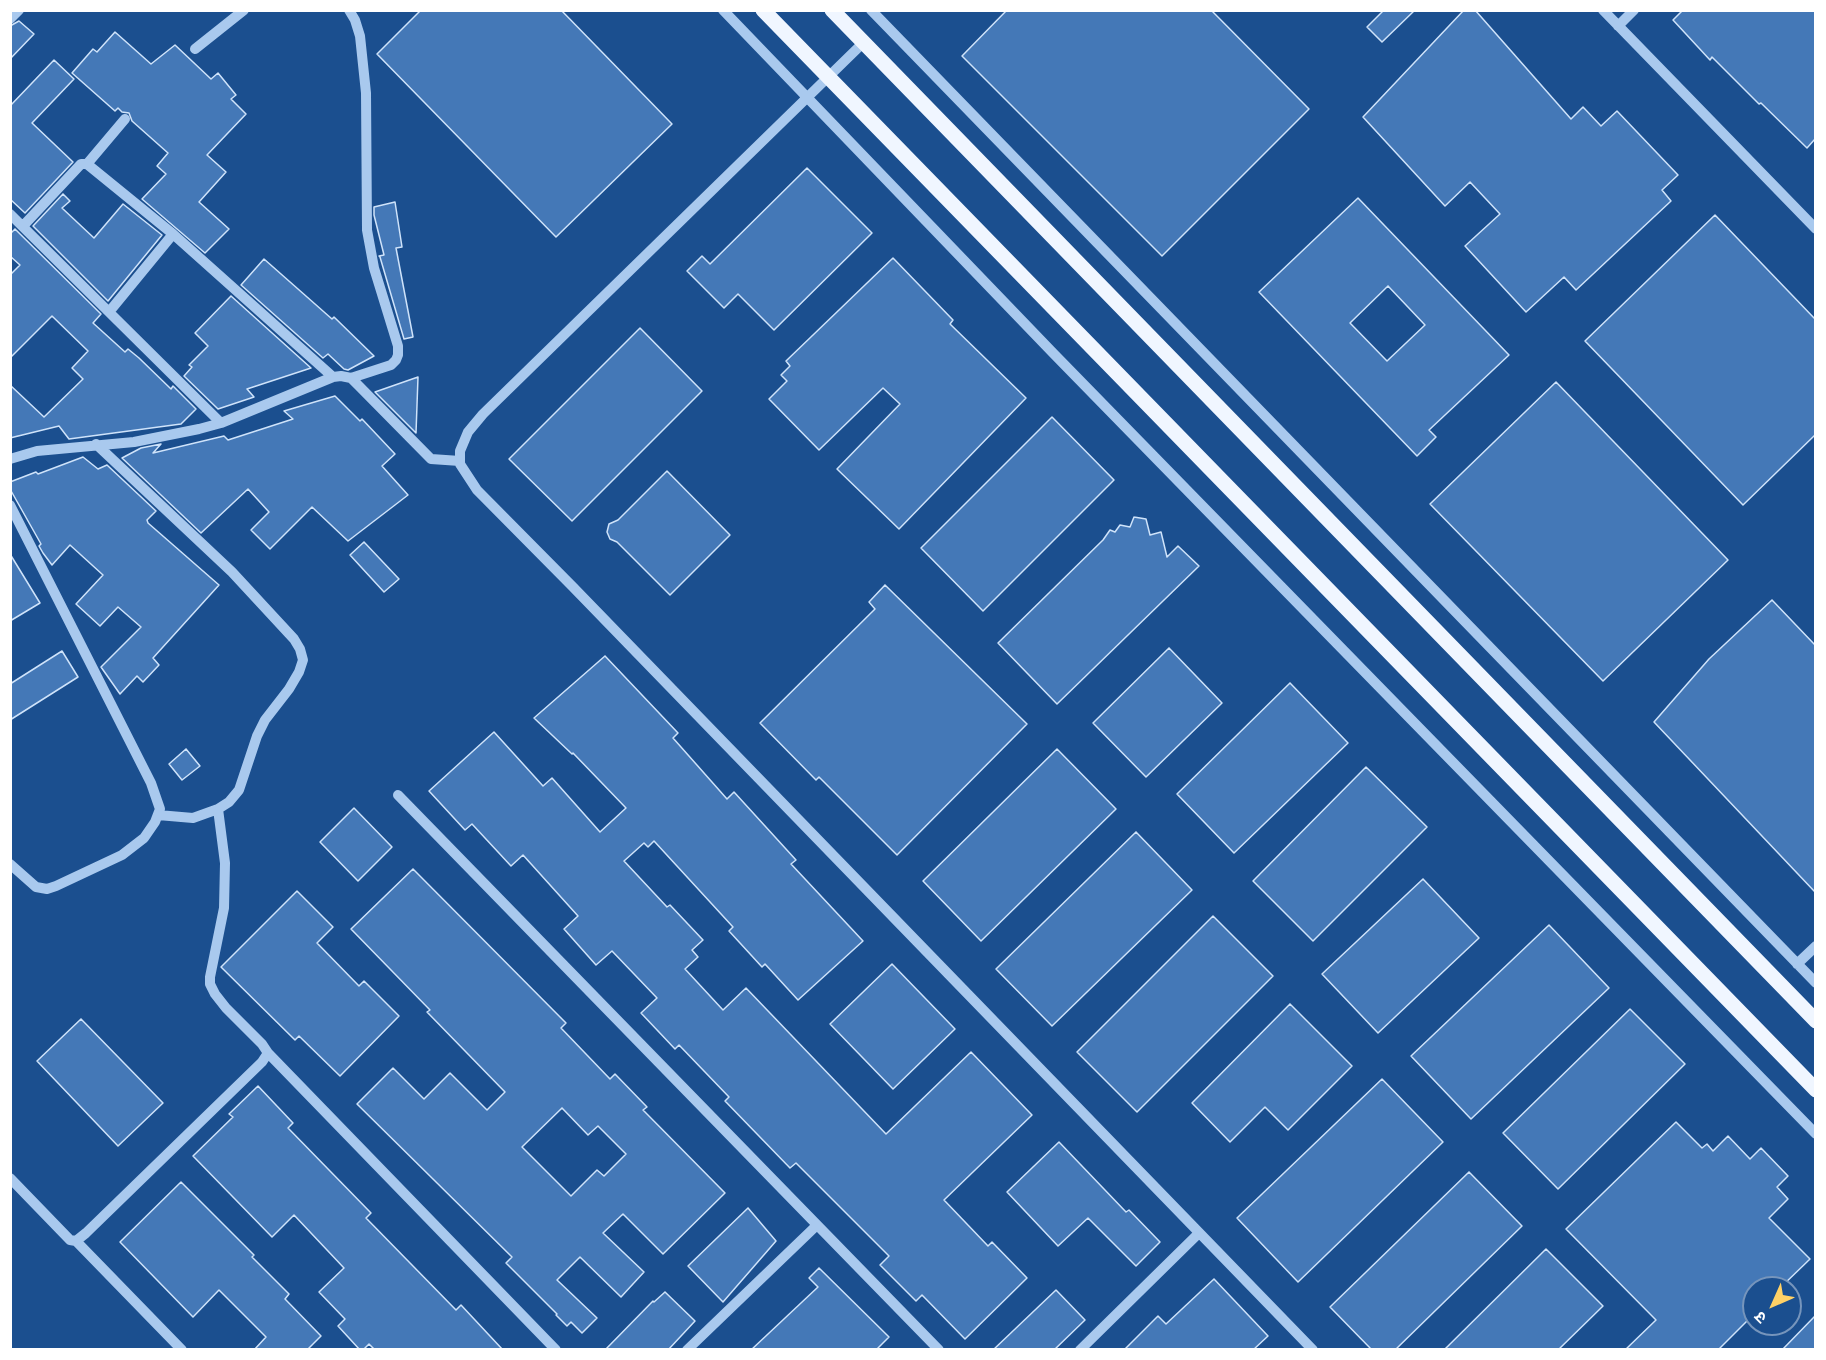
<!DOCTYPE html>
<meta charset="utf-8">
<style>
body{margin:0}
#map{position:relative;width:1826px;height:1360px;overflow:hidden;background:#1b4f8f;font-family:Helvetica,"Noto Sans Devanagari",sans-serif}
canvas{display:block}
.frame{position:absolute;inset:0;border:12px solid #fff;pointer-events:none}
.north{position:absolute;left:1742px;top:1276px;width:60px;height:60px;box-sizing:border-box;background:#1b4f8f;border:2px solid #7695bc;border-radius:50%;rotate:225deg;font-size:16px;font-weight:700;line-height:24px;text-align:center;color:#fff}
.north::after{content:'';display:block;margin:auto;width:21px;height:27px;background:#ffd166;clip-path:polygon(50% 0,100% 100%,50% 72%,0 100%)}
</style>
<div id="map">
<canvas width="1826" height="1360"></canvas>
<div class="frame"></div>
<div class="north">उ</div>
</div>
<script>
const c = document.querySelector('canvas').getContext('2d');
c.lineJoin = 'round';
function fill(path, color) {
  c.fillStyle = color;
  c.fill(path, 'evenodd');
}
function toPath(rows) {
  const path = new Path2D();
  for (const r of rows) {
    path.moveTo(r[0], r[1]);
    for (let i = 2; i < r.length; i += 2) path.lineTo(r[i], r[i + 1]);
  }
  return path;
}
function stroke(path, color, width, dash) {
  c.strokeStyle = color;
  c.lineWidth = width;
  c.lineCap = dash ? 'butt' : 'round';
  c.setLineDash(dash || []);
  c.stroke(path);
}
const building = toPath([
 [421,10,561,10,672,124,556,237,377,54,421,10],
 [1007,10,1211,10,1309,109,1162,256,962,56,1007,10],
 [1384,10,1415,10,1382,42,1367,27,1384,10],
 [1464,10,1475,10,1571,119,1583,107,1601,126,1617,111,1678,175,1662,190,1671,201,1576,290,1564,277,1526,312,1465,246,1500,214,1470,182,1445,206,1363,117,1464,10],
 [1683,10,1815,10,1815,139,1807,148,1761,103,1759,104,1712,57,1710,60,1673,20,1683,10],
 [19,21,34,34,10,59,10,26,19,21],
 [115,32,151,64,175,45,211,79,218,73,236,95,231,99,246,114,207,155,226,172,199,202,229,229,205,253,142,199,166,174,157,166,168,153,132,121,129,113,122,112,118,108,115,111,72,73,93,49,97,52,115,32],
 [54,60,74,79,32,123,73,162,25,213,10,199,10,106,54,60],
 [807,168,872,233,774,330,738,294,724,308,687,271,702,256,710,264,807,168],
 [63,194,70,201,62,208,94,238,123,204,162,235,108,301,33,226,63,194],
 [1358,198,1509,355,1429,430,1436,437,1417,456,1259,292,1358,198],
 [1388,286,1425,325,1387,361,1350,323,1388,286],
 [395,202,402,247,396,248,413,337,404,339,380,257,379,256,384,255,374,215,374,207,395,202],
 [1715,215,1815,319,1815,435,1743,505,1585,341,1715,215],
 [15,229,101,314,93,323,125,352,128,349,139,358,171,389,173,386,196,409,181,424,69,439,59,426,10,438,10,385,44,417,83,379,72,368,88,351,52,316,10,358,10,275,20,265,10,256,10,234,15,229],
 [893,258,953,320,950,324,1026,398,899,529,837,469,900,404,883,388,819,450,769,399,787,381,781,375,790,366,786,361,893,258],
 [264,259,332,319,334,317,374,356,348,370,344,369,328,354,323,358,241,285,264,259],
 [231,296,311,368,247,389,254,397,218,409,184,376,192,367,189,365,208,346,195,333,231,296],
 [640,328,702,391,572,521,509,459,640,328],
 [418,377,416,433,375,392,418,377],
 [1556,382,1728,560,1603,681,1430,504,1556,382],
 [335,396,360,421,362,419,395,454,382,466,408,495,348,541,312,507,270,549,251,530,269,512,248,489,201,533,122,458,141,448,161,444,153,453,224,436,228,440,293,419,284,411,335,396],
 [1052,417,1114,480,983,611,921,548,1052,417],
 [83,457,98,469,107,465,156,511,147,520,148,523,219,585,153,658,159,665,143,682,137,676,120,694,101,667,141,627,118,607,100,626,76,604,103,575,70,545,52,565,43,553,39,546,41,544,10,489,10,482,36,472,38,474,83,457],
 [667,471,730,535,670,595,617,542,610,539,607,532,609,524,618,520,667,471],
 [1134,517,1146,519,1150,535,1161,532,1167,557,1178,546,1199,566,1057,704,998,643,1103,540,1110,530,1115,532,1120,525,1130,527,1134,517],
 [364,542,399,579,384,592,350,555,364,542],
 [10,554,40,603,10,621,10,554],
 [885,585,1027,724,897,855,819,777,816,780,760,723,875,609,869,602,885,585],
 [1772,600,1815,645,1815,892,1654,722,1709,659,1772,600],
 [1169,648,1222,703,1146,777,1093,723,1169,648],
 [62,651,78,677,10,720,10,684,62,651],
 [605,656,678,733,673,738,727,799,734,792,796,860,791,864,863,941,798,1000,765,964,762,967,729,931,733,927,654,841,648,847,644,843,624,861,667,907,670,905,703,940,692,950,698,957,685,969,723,1010,746,988,886,1134,971,1052,1032,1115,944,1200,988,1246,992,1242,1027,1278,965,1339,922,1295,916,1301,880,1265,889,1256,796,1163,790,1168,725,1101,729,1097,679,1045,675,1049,641,1013,657,998,612,951,596,965,564,929,578,916,523,855,511,866,472,824,465,830,429,791,494,732,543,786,552,778,600,832,626,808,573,753,572,754,534,718,605,656],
 [1290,683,1348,743,1234,853,1177,794,1290,683],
 [186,749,200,766,182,780,169,764,186,749],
 [1057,749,1116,809,981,941,923,881,1057,749],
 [1366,767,1427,827,1313,941,1253,881,1366,767],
 [354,808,392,847,358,881,320,842,354,808],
 [1136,832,1192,890,1052,1026,996,969,1136,832],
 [413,869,566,1023,561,1028,610,1079,615,1074,647,1107,643,1110,725,1193,663,1254,623,1214,603,1233,644,1272,621,1297,580,1257,557,1280,597,1318,582,1333,571,1322,567,1326,556,1315,557,1314,506,1263,512,1257,357,1104,393,1068,424,1099,450,1073,487,1110,505,1092,427,1012,430,1010,351,929,413,869],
 [562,1108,588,1135,598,1126,626,1154,604,1176,597,1170,571,1196,522,1147,562,1108],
 [1423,879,1479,938,1378,1033,1322,974,1423,879],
 [297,891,333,927,317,943,359,986,364,981,399,1016,340,1076,299,1036,295,1040,221,967,297,891],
 [1213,916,1273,976,1137,1112,1077,1052,1213,916],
 [1549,925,1609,988,1471,1119,1411,1056,1549,925],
 [892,964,955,1029,893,1089,830,1024,892,964],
 [1290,1004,1352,1066,1288,1130,1265,1107,1230,1142,1192,1103,1290,1004],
 [1630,1009,1685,1064,1558,1189,1503,1133,1630,1009],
 [81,1019,163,1103,118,1146,37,1061,81,1019],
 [1382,1079,1443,1142,1298,1282,1237,1218,1382,1079],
 [258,1086,293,1123,288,1128,371,1213,366,1218,456,1310,461,1305,503,1350,375,1350,369,1344,363,1350,360,1350,338,1326,345,1319,319,1292,344,1268,294,1215,272,1237,193,1156,233,1117,229,1114,258,1086],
 [1676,1122,1702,1148,1707,1144,1713,1151,1728,1136,1750,1159,1761,1148,1788,1176,1777,1187,1788,1199,1769,1218,1810,1259,1780,1288,1754,1288,1754,1314,1718,1350,1625,1350,1656,1320,1566,1229,1676,1122],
 [1059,1142,1126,1212,1129,1210,1160,1242,1136,1266,1088,1218,1058,1246,1007,1192,1059,1142],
 [1469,1172,1522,1226,1395,1350,1372,1350,1330,1307,1469,1172],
 [181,1182,254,1255,252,1257,289,1294,285,1299,321,1336,307,1350,254,1350,266,1337,219,1290,193,1317,120,1242,181,1182],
 [748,1208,776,1241,723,1302,688,1266,748,1208],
 [1546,1249,1603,1306,1558,1350,1444,1350,1546,1249],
 [819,1268,889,1337,876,1350,751,1350,818,1287,809,1278,819,1268],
 [1214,1279,1268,1336,1253,1350,1124,1350,1158,1316,1166,1324,1214,1279],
 [1056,1290,1085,1320,1054,1350,993,1350,1056,1290],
 [665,1292,695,1321,668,1350,605,1350,653,1301,654,1302,665,1292],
 [1815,1316,1815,1350,1782,1350,1815,1316]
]);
const minor = toPath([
 [349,10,355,20,360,36,366,93,367,230,374,268,398,346,398,355,396,360,391,365,351,378],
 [723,10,1054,354,1816,1134],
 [871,10,1816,983],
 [1603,10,1816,229],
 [10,19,19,10],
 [1618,26,1634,10],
 [864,42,483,414,468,432,460,451,460,464,477,490,573,587,1313,1350],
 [195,49,244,10],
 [87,164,173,234,333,377],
 [10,214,221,423],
 [23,226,81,164,87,164,125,119],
 [109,312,173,234],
 [96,444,232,572,294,639,300,649,303,660,299,672,289,689,265,720,257,736,239,790,229,802,218,809,193,818,158,815],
 [10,459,37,451,134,442,199,429,221,423,333,377,341,376,351,378,358,385,431,459,460,461],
 [10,505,151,783,160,809,155,822,144,838,122,855,56,886,47,889,36,887,10,864],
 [398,795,939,1350],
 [218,809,225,863,224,908,210,977,210,984,215,994,226,1008,262,1044,268,1053,556,1350],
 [1797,964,1816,946],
 [10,1178,70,1240,76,1241,182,1350],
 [76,1241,86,1233,262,1062,268,1053],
 [687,1350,816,1226],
 [1080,1350,1199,1233]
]);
const major = toPath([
 [763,10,1816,1090],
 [832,10,1816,1021]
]);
fill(building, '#4478b7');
stroke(building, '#cfe3fa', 1.5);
stroke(minor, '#a9c9ee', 10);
stroke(major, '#f0f6ff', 15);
</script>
